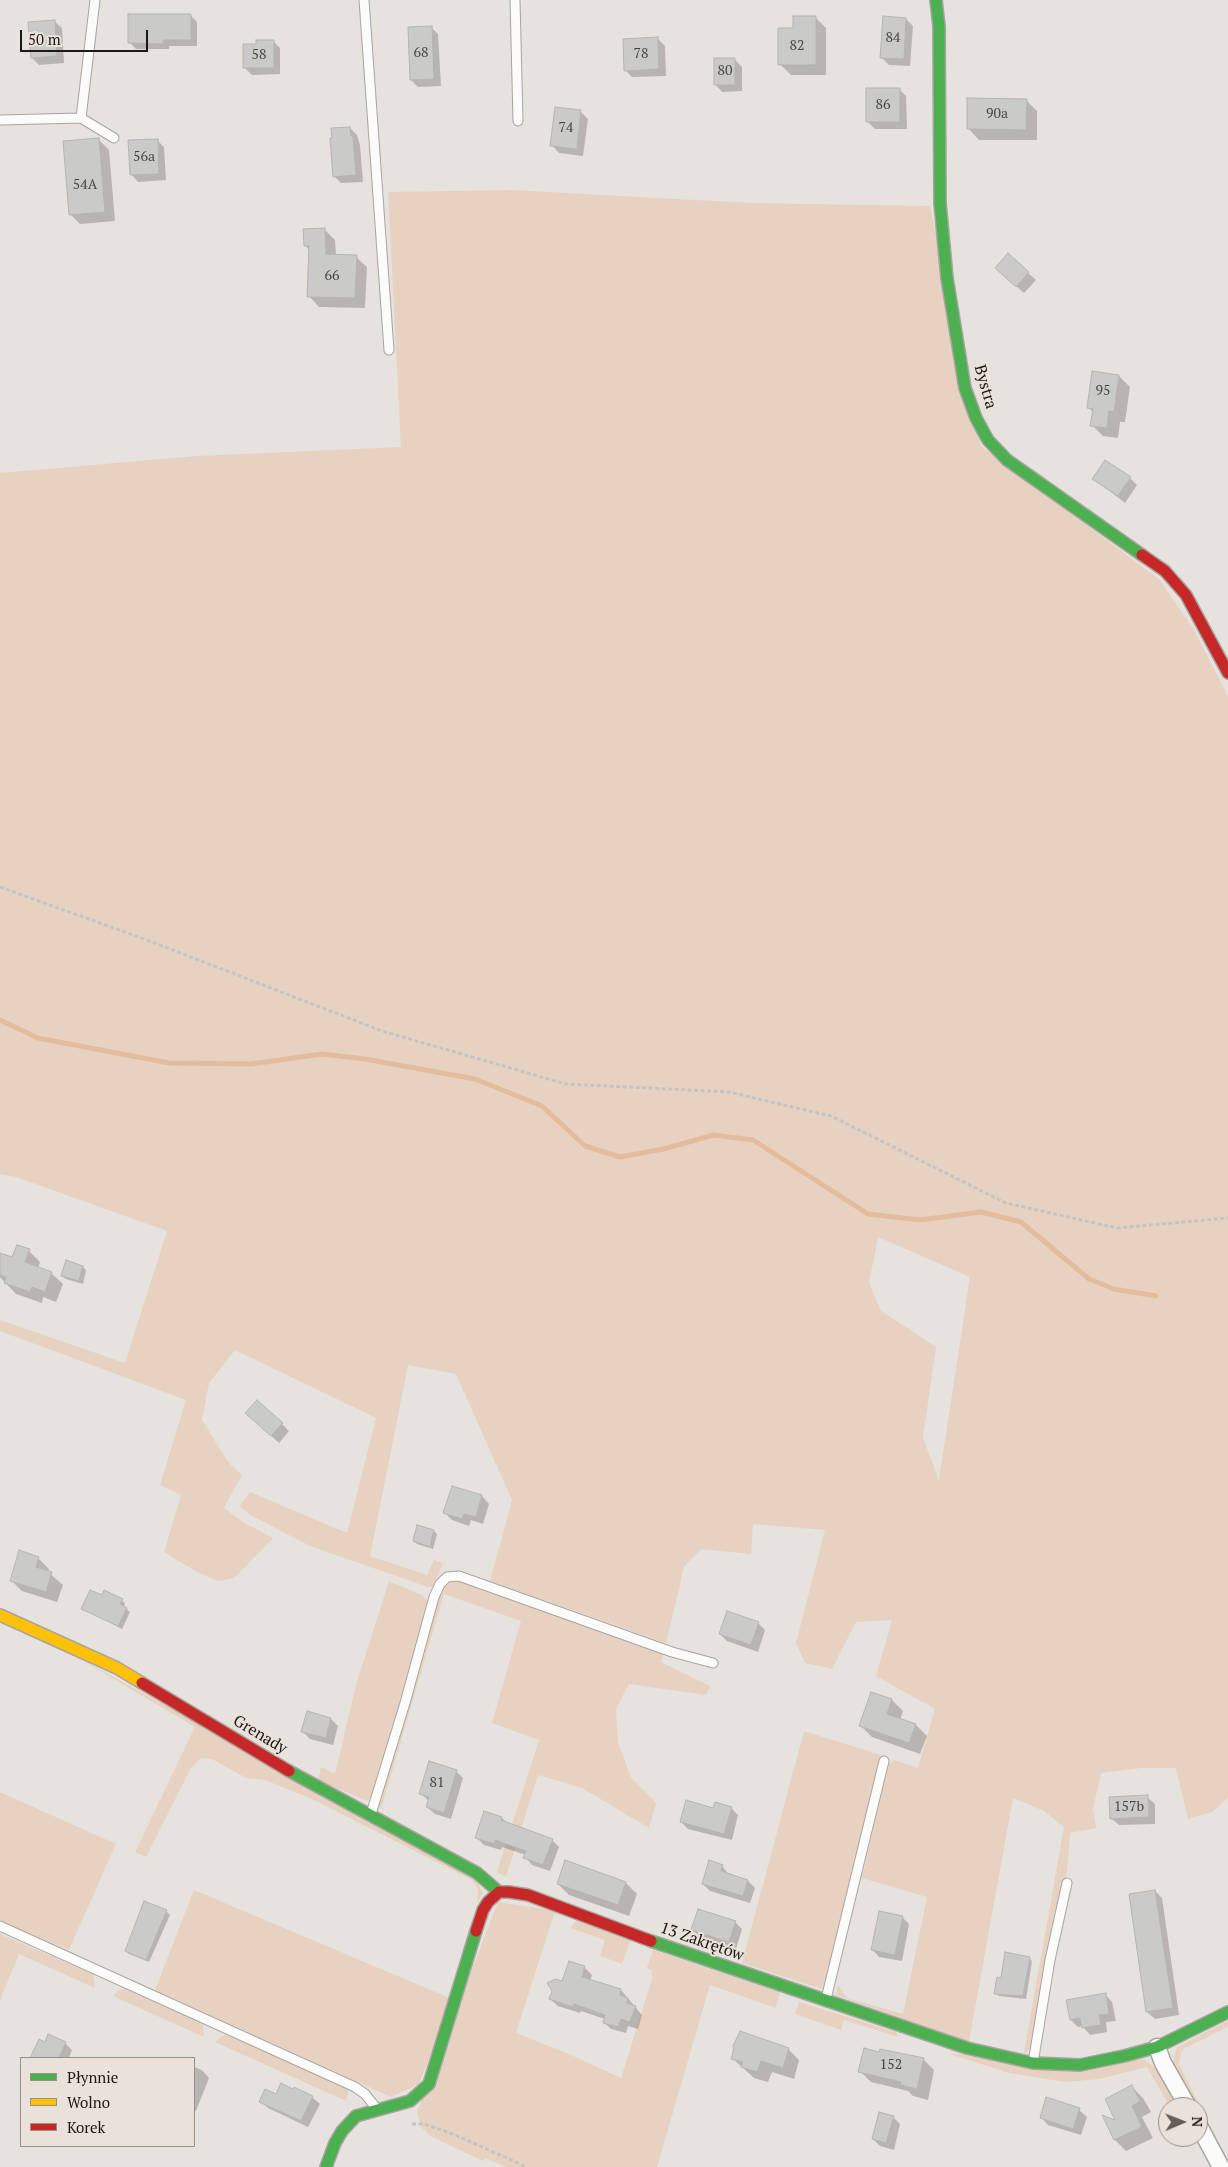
<!DOCTYPE html>
<meta charset="utf-8">
<style>
body{margin:0}
#map{position:relative;width:1228px;height:2167px;overflow:hidden;background:#e6e2de;font-family:"PT Serif",serif}
canvas{display:block}
.legend{position:absolute;left:20px;top:2057px;width:175px;height:90px;box-sizing:border-box;background:#eae1da;border:1px solid #97918b;margin:0;padding:6px 9px;list-style:none;font-size:15px;color:#1b1815}
.legend li{display:flex;align-items:center;gap:10px;height:25px}
.legend b{width:25px;border:1px solid #97918b}
.north{position:absolute;left:1158px;top:2097px;width:50px;height:50px;box-sizing:border-box;background:#eae1da;border:1px solid #97918b;border-radius:50%;rotate:89deg;font-size:14px;font-weight:700;line-height:20px;text-align:center;color:#1b1815}
.north::after{content:'';display:block;margin:auto;width:18px;height:22px;background:#625f5b;clip-path:polygon(50% 0,100% 100%,50% 72%,0 100%)}
.scale{position:absolute;left:20px;top:30px;width:128px;height:22px;box-sizing:border-box;border:2px solid #1b1815;border-top:0;padding-left:6px;font-size:15px;line-height:18px;white-space:nowrap;color:#1b1815;-webkit-text-stroke:4px #eae1da;paint-order:stroke}
</style>
<div id="map">
<canvas width="1228" height="2167"></canvas>
<ul class="legend">
<li><b style="height:6px;background:#4caf50"></b>Płynnie</li>
<li><b style="height:6px;background:#ffc107"></b>Wolno</li>
<li><b style="height:6px;background:#c62828"></b>Korek</li>
</ul>
<div class="north">N</div>
<div class="scale">50 m</div>
</div>
<script>
const c = document.querySelector('canvas').getContext('2d');
c.lineJoin = 'round';
function fill(path, color) {
  c.fillStyle = color;
  c.fill(path, 'evenodd');
}
function toPath(rows) {
  const path = new Path2D();
  for (const r of rows) {
    path.moveTo(r[0], r[1]);
    for (let i = 2; i < r.length; i += 2) path.lineTo(r[i], r[i + 1]);
  }
  return path;
}
function stroke(path, color, width, dash) {
  c.strokeStyle = color;
  c.lineWidth = width;
  c.lineCap = dash ? 'butt' : 'round';
  c.setLineDash(dash || []);
  c.stroke(path);
}
function drawText(font, color, halo, rows, align = 'center') {
  c.font = font + ' "PT Serif",serif';
  c.lineWidth = 4;
  c.setLineDash([]);
  c.textBaseline = 'middle';
  c.strokeStyle = halo;
  c.fillStyle = color;
  for (const [text, x, y, turn = 0] of rows) {
    c.save();
    c.translate(x, y);
    c.rotate((+turn || 0) * Math.PI / 180);
    c.textAlign = isNaN(turn) ? turn : align;
    if (halo) c.strokeText(text, 0, 0);
    c.fillText(text, 0, 0);
    c.restore();
  }
}
const green = toPath([
 [512,190,751,203,930,206,981,446,1160,580,1193,628,1228,696,1228,1798,1212,1812,1188,1819,1176,1768,1141,1768,1101,1773,1093,1809,1096,1828,1070,1833,1067,1872,1054,1917,1030,2049,1024,2053,1064,1827,1044,1811,1013,1798,969,2042,836,1995,838,1985,847,1998,903,2014,927,1897,862,1878,888,1765,894,1760,918,1768,935,1709,876,1676,892,1620,856,1622,832,1669,805,1663,796,1643,825,1530,753,1524,751,1554,701,1549,684,1567,666,1643,490,1581,512,1500,456,1374,408,1365,370,1556,427,1575,434,1560,443,1563,433,1587,428,1587,310,1546,250,1515,240,1506,250,1492,347,1533,376,1418,235,1350,209,1383,202,1420,229,1463,242,1475,224,1508,243,1522,273,1538,234,1578,218,1581,197,1572,164,1552,181,1495,160,1485,186,1400,0,1331,0,1320,125,1363,167,1231,16,1177,0,1174,0,473,197,456,401,447,388,192],
 [878,1237,970,1277,939,1480,923,1438,936,1347,881,1311,869,1283],
 [389,1581,422,1595,427,1601,427,1607,401,1702,372,1797,367,1801,318,1780,321,1767,335,1774,356,1685],
 [452,1582,461,1582,663,1654,661,1662,710,1686,706,1695,629,1684,616,1709,618,1742,631,1778,656,1803,649,1828,582,1788,538,1775,506,1877,497,1872,539,1740,492,1723,521,1621,444,1594,381,1809,379,1806,438,1599,441,1590,445,1585],
 [70,1653,474,1876,483,1893,477,1903,478,1889,472,1880,312,1799,265,1780,246,1778,212,1759,201,1758,191,1768,146,1857,135,1852,195,1727],
 [804,1731,881,1755,825,1990,742,1963],
 [0,1792,116,1844,69,1950,0,1921],
 [194,1890,452,1999,419,2084,391,2097,155,1990],
 [498,1902,555,1911,516,2033,569,2054,621,2078,653,1976,651,1974,652,1971,647,1968,653,1950,780,1992,776,2008,710,1985,657,2167,506,2167,485,2158,483,2161,430,2136,422,2128,417,2112],
 [577,1920,630,1941,622,1964,600,1956,605,1940,570,1928],
 [0,1934,93,1974,95,1988,19,1954,0,2000],
 [127,1988,203,2023,204,2037,113,1996,119,1990],
 [799,2002,896,2032,898,2037,844,2020,841,2030,795,2014],
 [1228,2021,1228,2027,1185,2048,1181,2053,1179,2064,1228,2162,1228,2167,1198,2114,1198,2107,1194,2107,1176,2073,1173,2063,1177,2047],
 [227,2033,349,2089,346,2101,215,2042],
 [950,2054,1145,2060,1161,2073,1179,2102,1175,2107,1170,2107,1147,2067,1099,2079,1065,2082,1009,2073]
]);
const shadow = toPath([
 [191,16,197,22,197,46,169,46,169,49,136,49,130,43],
 [815,17,826,28,826,75,791,75,780,64,795,29],
 [906,19,913,26,910,66,889,65,881,57],
 [54,21,62,28,64,63,39,65,32,58],
 [431,27,438,34,441,86,418,87,411,80],
 [658,39,665,46,666,76,632,77,625,70],
 [273,41,280,48,280,74,252,75,244,67,258,45],
 [734,59,742,67,742,91,722,92,715,84],
 [899,89,906,96,907,129,875,129,867,121],
 [1026,100,1037,111,1037,140,979,140,968,128],
 [581,112,588,119,583,156,559,153,552,145],
 [350,128,357,135,360,145,363,182,341,183,334,176],
 [99,140,109,150,115,221,80,224,70,214],
 [157,140,164,147,166,180,138,182,131,174],
 [324,229,335,240,336,256,356,257,367,267,365,308,319,307,309,296,310,251,305,245],
 [1008,255,1036,280,1024,293,1004,276],
 [1119,376,1130,387,1125,422,1120,422,1118,438,1103,436,1092,425,1093,412,1089,408],
 [1130,478,1137,485,1125,503,1094,479],
 [29,1251,40,1262,38,1268,51,1273,63,1284,56,1302,43,1297,42,1303,16,1294,0,1277,0,1260,13,1259],
 [83,1267,86,1270,83,1284,66,1279,62,1276],
 [254,1420,282,1424,289,1431,279,1443],
 [453,1487,482,1496,489,1504,483,1524,471,1520,469,1526,452,1520,445,1513],
 [434,1531,437,1534,433,1549,417,1544,414,1541],
 [38,1558,49,1569,48,1572,63,1585,57,1602,22,1591,11,1580],
 [102,1597,122,1600,125,1604,124,1607,130,1612,122,1629,83,1608],
 [758,1623,765,1630,758,1652,727,1641,720,1634],
 [872,1693,892,1700,903,1711,900,1720,916,1725,927,1736,920,1754,872,1737,861,1726],
 [331,1719,338,1726,333,1745,310,1739,302,1731],
 [456,1771,463,1778,451,1819,435,1814,427,1807,429,1801,420,1793],
 [1147,1797,1155,1804,1155,1824,1119,1825,1111,1818],
 [731,1808,738,1815,732,1840,688,1829,681,1822,714,1809],
 [485,1812,502,1818,508,1824,552,1840,559,1847,550,1871,532,1865,525,1857,526,1855,502,1847,501,1850,484,1845,477,1838],
 [722,1866,729,1875,748,1881,755,1888,750,1903,710,1891,703,1884],
 [626,1883,637,1894,629,1916,569,1895,558,1884],
 [1155,1891,1162,1898,1179,2015,1155,2019,1147,2012],
 [166,1911,170,1915,149,1962,129,1954,126,1951],
 [902,1917,909,1924,902,1961,879,1957,872,1949],
 [735,1922,742,1929,736,1949,700,1937,692,1930],
 [1029,1958,1032,1961,1026,1999,999,1996,995,1993,1002,1979],
 [569,1963,585,1968,592,1975,590,1981,621,1990,642,2015,638,2029,628,2026,626,2033,611,2029,604,2022,605,2019,581,2011,580,2013,558,2006,550,1999,563,1982],
 [1105,1994,1112,2002,1116,2021,1106,2022,1107,2032,1090,2035,1082,2026,1078,2027,1071,2020],
 [46,2043,65,2043,72,2050,69,2058,71,2058,37,2058,33,2055],
 [788,2049,799,2060,794,2079,772,2072,768,2082,754,2078,732,2058],
 [880,2053,923,2059,934,2070,928,2100,913,2096,908,2091,871,2082,860,2071],
 [194,2067,202,2070,209,2078,196,2111,194,2110],
 [1132,2087,1143,2098,1151,2112,1142,2117,1153,2138,1126,2151,1115,2140,1104,2117,1118,2122],
 [294,2091,312,2097,320,2104,308,2127,268,2108,261,2101],
 [1079,2110,1087,2117,1081,2135,1048,2125,1041,2117],
 [893,2117,900,2124,894,2150,880,2146,873,2139]
]);
const stream = toPath([
 [0,1020,38,1038,169,1063,251,1064,322,1054,365,1059,475,1079,542,1106,585,1146,620,1157,663,1149,714,1135,753,1140,868,1214,920,1220,981,1212,1021,1222,1089,1279,1114,1289,1156,1296]
]);
const building = toPath([
 [128,14,191,14,191,40,163,40,163,44,128,43,128,14],
 [793,16,816,16,816,65,778,65,778,28,793,28,793,16],
 [883,16,906,18,904,59,880,58,883,16],
 [55,20,57,56,31,58,28,22,55,20],
 [432,26,434,79,410,80,408,27,432,26],
 [658,37,659,69,624,71,623,39,658,37],
 [256,40,274,40,274,68,243,68,243,44,256,44,256,40],
 [714,58,735,58,735,85,714,85,714,58],
 [866,88,900,88,900,122,866,122,866,88],
 [967,98,1027,99,1026,130,967,129,967,98],
 [555,107,581,110,577,149,550,146,555,107],
 [350,127,351,136,353,136,356,175,333,177,330,138,332,138,331,128,350,127],
 [99,138,105,212,69,215,63,141,99,138],
 [158,139,159,174,130,175,128,140,158,139],
 [325,228,326,254,357,255,355,298,307,297,309,246,304,246,303,229,325,228],
 [1008,253,1029,272,1016,287,995,268,1008,253],
 [1092,371,1119,375,1114,412,1109,411,1107,428,1090,426,1093,409,1087,408,1092,371],
 [1105,460,1131,477,1118,496,1092,479,1105,460],
 [17,1245,30,1249,25,1262,52,1272,45,1292,32,1287,30,1292,4,1283,6,1277,0,1275,0,1253,12,1257,17,1245],
 [66,1260,83,1266,79,1281,61,1276,66,1260],
 [257,1400,283,1423,271,1436,245,1413,257,1400],
 [452,1486,482,1495,476,1517,464,1514,462,1519,443,1513,452,1486],
 [417,1525,434,1530,430,1547,413,1541,417,1525],
 [19,1550,39,1557,36,1567,52,1572,46,1592,10,1581,19,1550],
 [90,1590,102,1595,104,1590,123,1599,120,1604,127,1608,118,1626,81,1609,90,1590],
 [727,1611,759,1622,751,1645,719,1634,727,1611],
 [871,1692,892,1699,887,1714,916,1724,909,1743,859,1726,871,1692],
 [307,1711,331,1718,326,1738,301,1732,307,1711],
 [429,1761,457,1770,444,1813,426,1807,429,1797,419,1794,429,1761],
 [1148,1795,1149,1817,1110,1819,1109,1797,1148,1795],
 [686,1800,713,1808,715,1802,732,1807,724,1834,680,1822,686,1800],
 [484,1811,502,1817,501,1820,553,1839,543,1865,523,1858,526,1851,495,1840,494,1844,475,1838,484,1811],
 [565,1860,626,1882,618,1905,557,1884,565,1860],
 [709,1860,723,1865,721,1871,748,1880,743,1896,702,1884,709,1860],
 [1155,1890,1173,2008,1146,2012,1129,1894,1155,1890],
 [144,1901,167,1910,146,1960,125,1951,144,1901],
 [698,1909,736,1921,729,1942,691,1930,698,1909],
 [879,1911,903,1916,895,1955,871,1950,879,1911],
 [1005,1952,1030,1957,1023,1996,994,1994,997,1977,1001,1978,1005,1952],
 [569,1961,585,1966,582,1977,621,1989,620,1995,628,1998,626,2003,636,2006,630,2022,621,2019,618,2027,603,2023,605,2015,574,2004,573,2007,549,1999,552,1991,547,1983,555,1979,562,1981,569,1961],
 [1106,1993,1109,2014,1099,2015,1101,2025,1082,2028,1080,2018,1070,2020,1066,2000,1106,1993],
 [740,2031,789,2048,783,2068,761,2061,757,2072,741,2067,743,2062,731,2059,734,2048,733,2046,740,2031],
 [48,2034,66,2042,59,2058,30,2058,39,2039,45,2042,48,2034],
 [864,2048,879,2052,880,2049,924,2058,917,2089,900,2085,901,2082,858,2072,864,2048],
 [281,2083,293,2089,294,2087,313,2096,301,2121,259,2102,265,2089,276,2094,281,2083],
 [1132,2085,1140,2101,1132,2106,1142,2127,1114,2140,1102,2115,1115,2120,1105,2099,1132,2085],
 [1046,2097,1080,2108,1073,2129,1040,2118,1046,2097],
 [879,2112,894,2116,886,2143,872,2139,879,2112]
]);
const path = toPath([
 [0,887,147,940,382,1031,566,1084,729,1092,831,1116,1006,1203,1117,1228,1228,1218],
 [412,2124,424,2124,453,2134,527,2167]
]);
const lane = toPath([
 [364,0,389,350],
 [515,0,518,121],
 [81,118,114,138],
 [0,120,81,118,95,0],
 [371,1814,405,1703,434,1597,440,1584,447,1577,459,1576,672,1652,713,1663],
 [0,1926,355,2087,365,2094,377,2109],
 [826,1999,884,1761],
 [1033,2063,1050,1960,1067,1883]
]);
const street = toPath([
 [1157,2047,1163,2063,1188,2107],
 [1198,2124,1221,2167]
]);
const fast = toPath([
 [936,0,939,26,940,203,947,278,965,388,976,418,988,440,1007,460,1142,555],
 [289,1771,477,1873,499,1892],
 [651,1941,967,2048,1033,2063,1080,2065,1124,2056,1157,2047,1228,2012],
 [326,2167,335,2143,342,2131,356,2116,410,2101,429,2084,476,1931]
]);
const slow = toPath([
 [0,1615,117,1668,142,1683]
]);
const jam = toPath([
 [1142,555,1165,571,1186,595,1228,673],
 [142,1683,289,1771],
 [476,1931,483,1910,488,1902,499,1892,509,1892,528,1895,651,1941]
]);
const numberNames = [
 ["84",893,38],
 ["82",797,46],
 ["68",421,53],
 ["78",641,54],
 ["58",259,55],
 ["80",725,71],
 ["86",883,105],
 ["90a",997,114],
 ["74",566,128],
 ["56a",144,157],
 ["54A",85,185],
 ["66",332,276],
 ["95",1103,391],
 ["81",437,1783],
 ["157b",1129,1807],
 ["152",891,2065]
];
const streetNames = [
 ["Bystra",985,387,74],
 ["Grenady",260,1735,31],
 ["13 Zakrętów",702,1942,19]
];
fill(green, '#e7d2c1');
fill(shadow, '#0003');
stroke(stream, '#e3bc9e', 5);
fill(building, '#cacbc9');
stroke(building, '#b4b4b2', 1);
stroke(lane, '#a8a4a2', 11);
stroke(street, '#a8a4a2', 19);
stroke(fast, '#a8a4a2', 14);
stroke(slow, '#a8a4a2', 14);
stroke(jam, '#a8a4a2', 14);
stroke(path, '#c5c4c3', 3, [4, 2.5]);
stroke(lane, '#fbfbfa', 9);
stroke(street, '#fbfbfa', 16);
stroke(fast, '#4caf50', 11);
stroke(slow, '#ffc107', 11);
stroke(jam, '#c62828', 11);
drawText('14px', '#474542', null, numberNames);
drawText('16px', '#1b1815', '#eae1da', streetNames);
</script>
